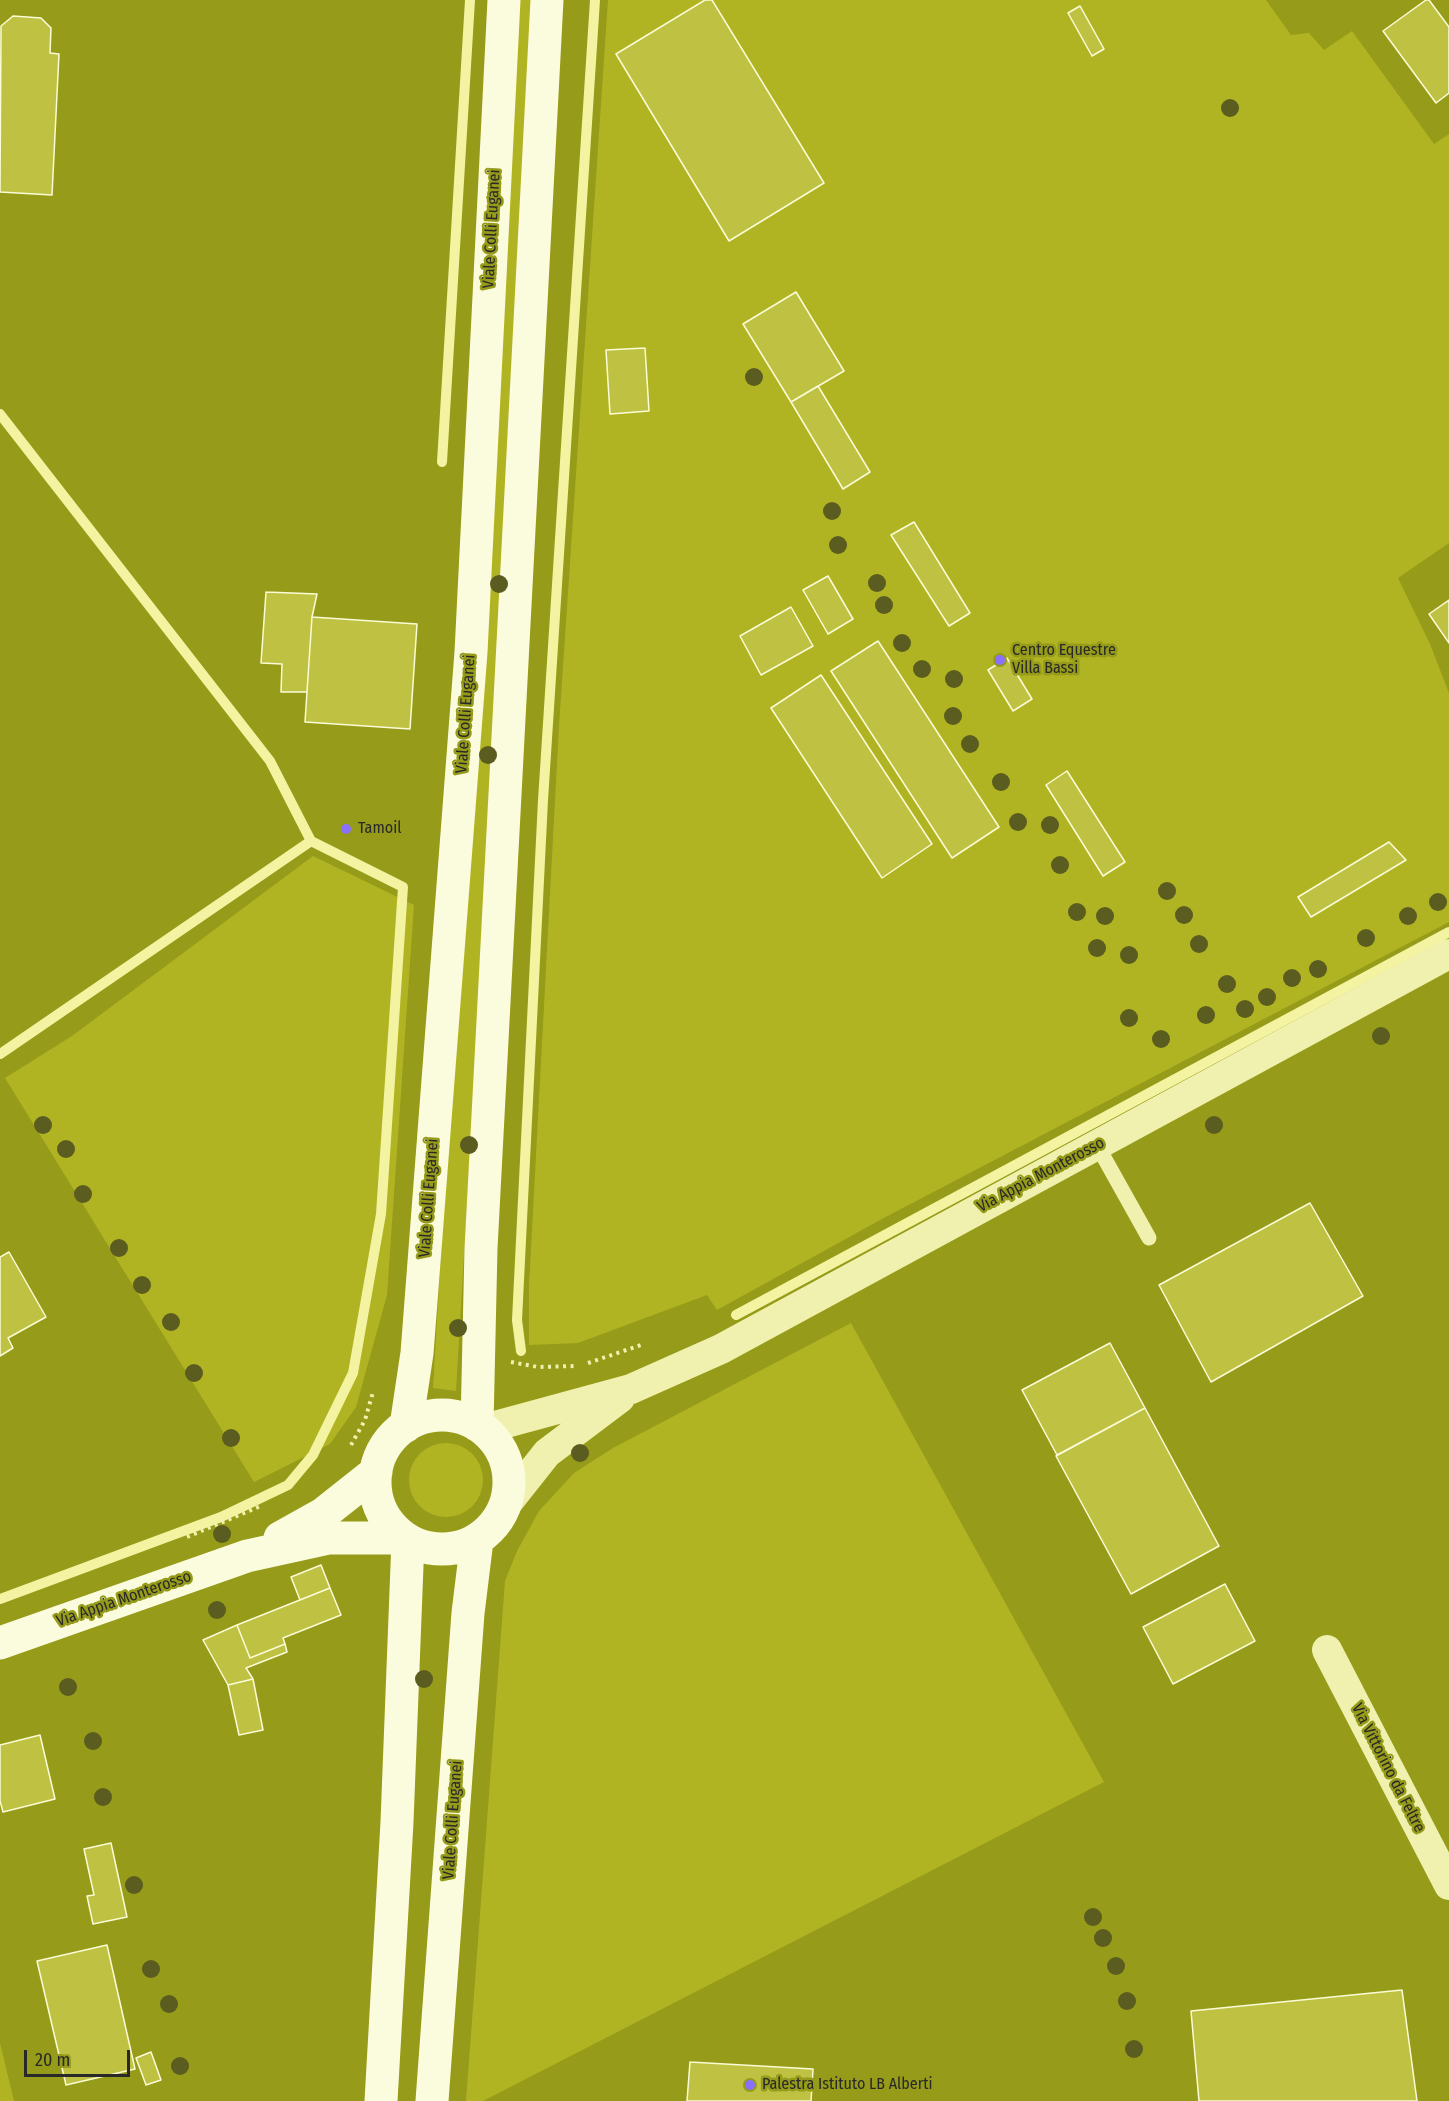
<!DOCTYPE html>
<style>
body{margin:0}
#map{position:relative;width:1449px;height:2101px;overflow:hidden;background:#969b19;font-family:"Fira Sans Condensed",sans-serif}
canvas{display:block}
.scale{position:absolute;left:24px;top:2050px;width:106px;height:27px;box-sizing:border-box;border:3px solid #292929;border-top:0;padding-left:8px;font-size:18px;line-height:21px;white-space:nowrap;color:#292929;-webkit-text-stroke:4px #969b19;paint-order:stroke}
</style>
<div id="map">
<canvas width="1449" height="2101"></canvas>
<div class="scale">20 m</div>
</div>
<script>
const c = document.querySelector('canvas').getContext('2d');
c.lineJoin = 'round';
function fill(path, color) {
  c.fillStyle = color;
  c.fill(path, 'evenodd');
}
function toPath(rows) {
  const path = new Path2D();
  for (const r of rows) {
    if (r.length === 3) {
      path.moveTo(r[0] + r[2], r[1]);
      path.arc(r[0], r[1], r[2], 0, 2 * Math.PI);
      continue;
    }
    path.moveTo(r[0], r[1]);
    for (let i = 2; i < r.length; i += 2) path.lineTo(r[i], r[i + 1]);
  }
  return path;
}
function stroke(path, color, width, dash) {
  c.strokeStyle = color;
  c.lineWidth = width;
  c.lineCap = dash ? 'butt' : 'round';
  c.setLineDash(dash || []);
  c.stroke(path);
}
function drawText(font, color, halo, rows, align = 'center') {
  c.font = font + ' "Fira Sans Condensed",sans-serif';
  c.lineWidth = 5;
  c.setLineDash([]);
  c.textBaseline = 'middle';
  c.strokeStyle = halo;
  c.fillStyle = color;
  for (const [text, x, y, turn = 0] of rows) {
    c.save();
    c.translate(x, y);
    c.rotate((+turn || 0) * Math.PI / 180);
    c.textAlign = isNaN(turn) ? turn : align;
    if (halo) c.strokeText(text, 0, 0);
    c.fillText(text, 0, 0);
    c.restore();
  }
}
const green = toPath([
 [515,0,537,0,456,1391,433,1388],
 [608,0,1266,0,1291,35,1309,33,1324,50,1352,31,1434,144,1449,134,1449,543,1398,578,1430,644,1449,693,1449,922,880,1220,717,1310,707,1295,578,1343,529,1345,529,1286,559,726],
 [313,856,414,905,387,1295,356,1407,330,1444,254,1482,5,1078,72,1036],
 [851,1323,1104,1782,483,2101,466,2101,505,1581,517,1551,539,1511,574,1473,613,1448],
 [446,1480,37],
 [0,2043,14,2101,0,2101]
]);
const stream = toPath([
 [0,414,270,761,311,841],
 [442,462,470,0],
 [0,1054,311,841,403,887,381,1214,353,1373,313,1455,288,1485,221,1517,0,1599],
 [736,1315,1449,932],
 [521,1351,517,1320,543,800,595,0]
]);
const building = toPath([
 [705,0,712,0,824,183,729,241,616,54,705,0],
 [1426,0,1429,0,1449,27,1449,93,1436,103,1383,31,1426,0],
 [1080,6,1104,49,1092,56,1068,13,1080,6],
 [13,16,41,18,51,28,50,53,59,54,52,195,0,192,1,26,13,16],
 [796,292,844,371,791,402,743,324,796,292],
 [645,348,649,411,610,414,606,350,645,348],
 [818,386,870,472,843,489,791,402,818,386],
 [914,522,970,613,949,626,891,535,914,522],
 [828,576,853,619,828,634,803,590,828,576],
 [266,592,317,594,312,617,307,692,281,692,282,664,261,663,266,592],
 [1449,600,1449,643,1429,614,1449,600],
 [791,607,813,646,761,675,740,636,791,607],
 [312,617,417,624,410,729,305,722,312,617],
 [878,641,999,827,952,858,831,671,878,641],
 [1007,658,1032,699,1013,711,988,670,1007,658],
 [821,675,932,844,882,878,771,708,821,675],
 [1067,771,1125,862,1103,876,1046,785,1067,771],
 [1389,842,1406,860,1311,917,1298,897,1389,842],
 [1310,1203,1363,1296,1211,1382,1159,1285,1310,1203],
 [9,1252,46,1317,8,1338,13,1348,0,1356,0,1257,9,1252],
 [1110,1343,1145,1408,1057,1455,1022,1390,1110,1343],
 [1145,1408,1219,1546,1131,1594,1056,1456,1145,1408],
 [321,1565,330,1588,300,1600,291,1577,321,1565],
 [1225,1584,1255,1641,1173,1684,1143,1627,1225,1584],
 [330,1588,341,1615,283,1638,285,1644,250,1658,237,1625,330,1588],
 [237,1625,250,1658,285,1644,287,1652,246,1668,253,1679,228,1685,203,1640,237,1625],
 [253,1679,263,1730,239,1735,228,1685,253,1679],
 [40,1735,55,1799,3,1812,0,1801,0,1745,40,1735],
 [111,1843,127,1917,93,1924,87,1896,94,1895,84,1849,111,1843],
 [107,1945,135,2069,66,2085,37,1961,107,1945],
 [1402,1990,1417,2101,1199,2101,1191,2011,1402,1990],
 [151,2052,161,2080,146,2085,136,2058,151,2052],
 [690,2062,813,2069,811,2101,687,2101,690,2062]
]);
const path = toPath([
 [511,1362,538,1367,578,1366],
 [588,1363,644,1344],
 [351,1445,365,1420,373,1392],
 [187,1537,263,1505]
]);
const service = toPath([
 [1097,1145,1149,1238]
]);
const minor = toPath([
 [484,1429,631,1389,721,1349,1449,954],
 [505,1506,547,1453,620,1398],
 [1327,1650,1449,1885]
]);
const secondary = toPath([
 [442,1482,67],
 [477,1425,481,1248,547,0],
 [406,1426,417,1353,471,652,504,0],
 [280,1538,323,1514,376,1472],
 [0,1643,247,1556,329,1538,404,1538],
 [381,2101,397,1822,408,1540],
 [432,2101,468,1613,477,1540]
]);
const trees = [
 [1230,108],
 [754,377],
 [832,511],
 [838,545],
 [877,583],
 [499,584],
 [884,605],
 [902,643],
 [922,669],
 [954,679],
 [953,716],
 [970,744],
 [488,755],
 [1001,782],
 [1018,822],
 [1050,825],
 [1060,865],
 [1167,891],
 [1438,902],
 [1077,912],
 [1184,915],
 [1105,916],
 [1408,916],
 [1366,938],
 [1199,944],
 [1097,948],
 [1129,955],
 [1318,969],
 [1292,978],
 [1227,984],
 [1267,997],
 [1245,1009],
 [1206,1015],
 [1129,1018],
 [1381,1036],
 [1161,1039],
 [43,1125],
 [1214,1125],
 [469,1145],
 [66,1149],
 [83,1194],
 [119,1248],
 [142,1285],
 [171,1322],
 [458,1328],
 [194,1373],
 [231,1438],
 [580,1453],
 [222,1534],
 [217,1610],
 [424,1679],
 [68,1687],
 [93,1741],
 [103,1797],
 [134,1885],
 [1093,1917],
 [1103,1938],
 [1116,1966],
 [151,1969],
 [1127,2001],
 [169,2004],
 [1134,2049],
 [180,2066]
];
const markers = [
 [1000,660,6,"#8a70ff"],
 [346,829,6,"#8a70ff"],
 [750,2085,6,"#8a70ff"]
];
const streetNames = [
 ["Viale Colli Euganei",492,229,-87],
 ["Viale Colli Euganei",466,714,-86],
 ["Via Appia Monterosso",1041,1175,-28],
 ["Viale Colli Euganei",429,1198,-86],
 ["Via Appia Monterosso",124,1599,-19],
 ["Via Vittorino da Feltre",1388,1768,63],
 ["Viale Colli Euganei",453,1820,-86]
];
const poiNames = [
 ["Centro Equestre",1012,651],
 ["Villa Bassi",1012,669],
 ["Tamoil",358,829],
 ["Palestra Istituto LB Alberti",762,2085]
];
fill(green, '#b1b422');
stroke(stream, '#f3f3a2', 10);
fill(building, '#bec142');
stroke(building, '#fbfcd7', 1.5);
stroke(path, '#f0f1af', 4, [3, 4.5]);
stroke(service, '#f0f1af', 15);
stroke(minor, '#f0f1af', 30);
stroke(secondary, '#fbfcde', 33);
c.fillStyle = '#5a5c20';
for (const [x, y] of trees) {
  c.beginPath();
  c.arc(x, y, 9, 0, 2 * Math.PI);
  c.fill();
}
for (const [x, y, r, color] of markers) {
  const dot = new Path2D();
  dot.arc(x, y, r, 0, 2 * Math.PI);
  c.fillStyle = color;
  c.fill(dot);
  stroke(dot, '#969b19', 2);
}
drawText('16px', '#292929', '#969b19', streetNames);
drawText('16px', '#292929', '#969b19', poiNames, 'left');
</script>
